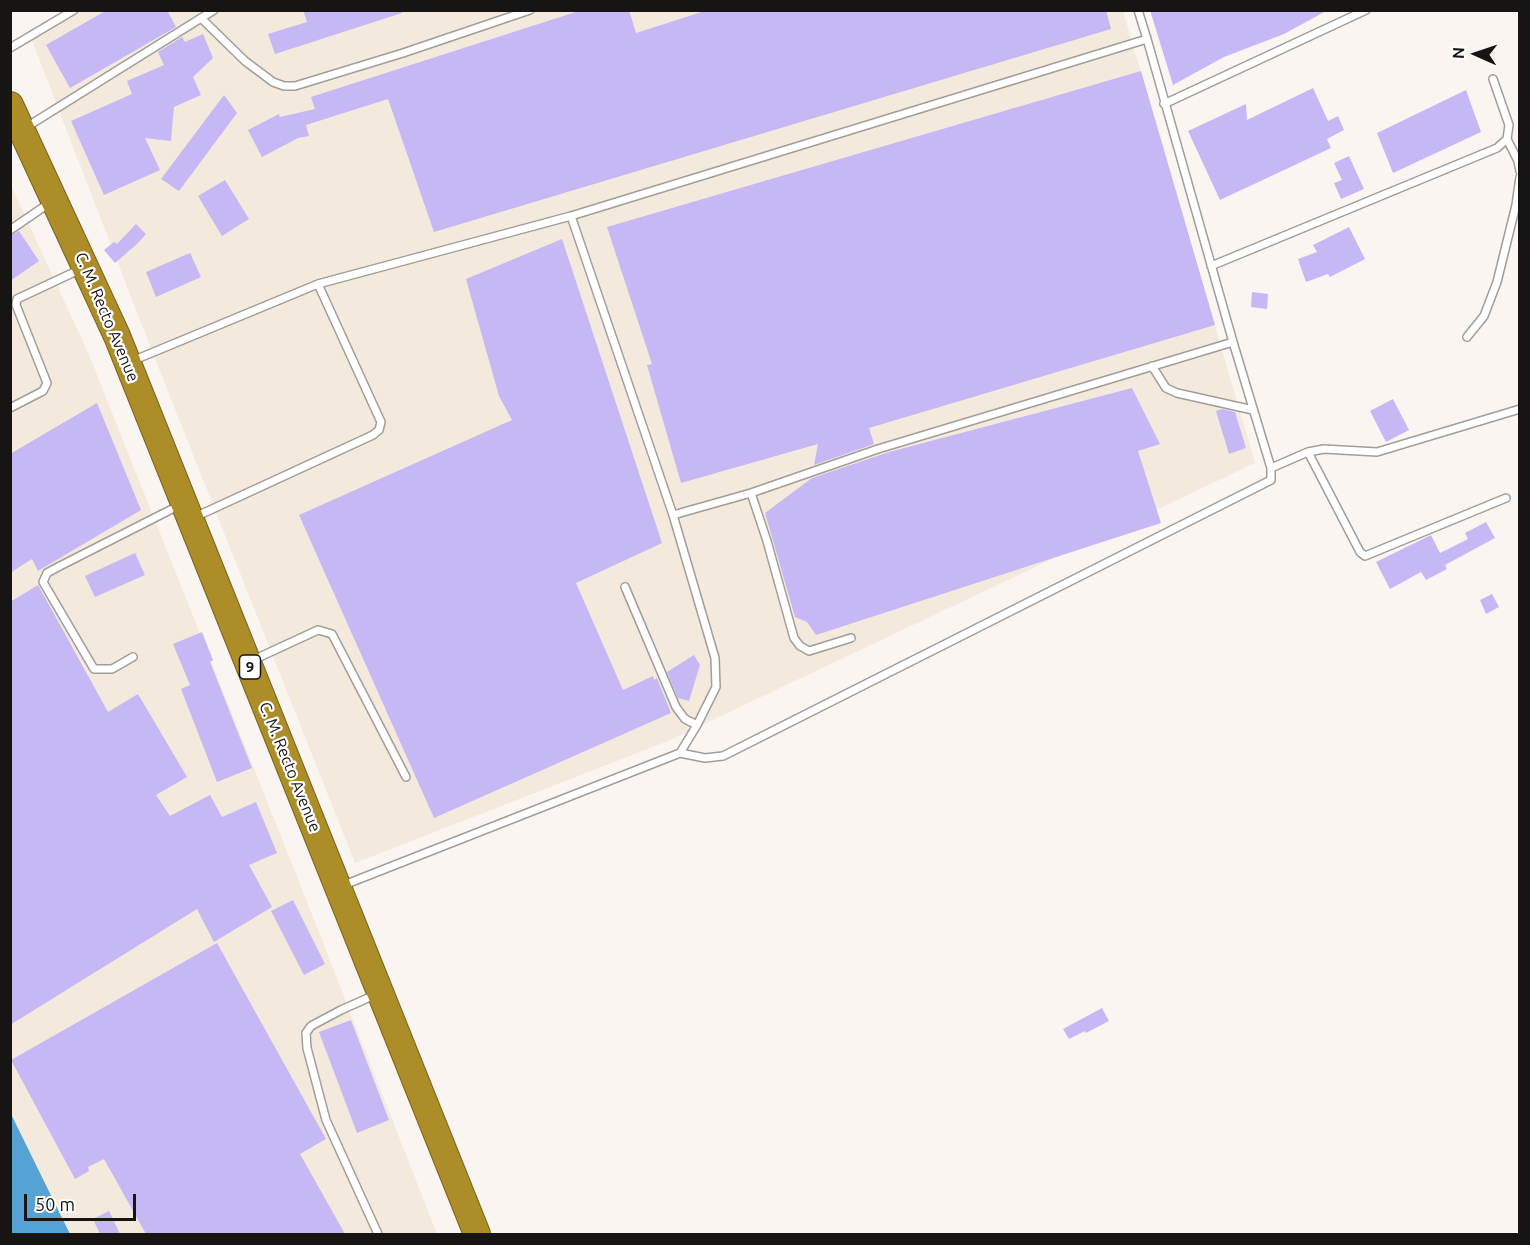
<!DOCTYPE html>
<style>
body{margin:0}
#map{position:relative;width:1530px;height:1245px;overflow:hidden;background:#faf5f0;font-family:Ubuntu,sans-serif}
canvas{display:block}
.frame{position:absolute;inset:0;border:12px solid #171513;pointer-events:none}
.north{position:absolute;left:1446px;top:24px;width:60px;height:60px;-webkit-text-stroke:4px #fff;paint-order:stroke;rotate:273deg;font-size:16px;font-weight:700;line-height:24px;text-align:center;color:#171513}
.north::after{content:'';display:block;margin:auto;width:21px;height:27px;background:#171513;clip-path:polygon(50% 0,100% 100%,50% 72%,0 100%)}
.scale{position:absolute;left:24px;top:1194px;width:112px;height:27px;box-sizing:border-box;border:3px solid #171513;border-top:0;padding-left:8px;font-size:18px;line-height:21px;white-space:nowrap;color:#171513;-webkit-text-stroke:4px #fff;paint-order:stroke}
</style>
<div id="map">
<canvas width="1530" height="1245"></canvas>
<div class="frame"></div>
<div class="north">N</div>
<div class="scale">50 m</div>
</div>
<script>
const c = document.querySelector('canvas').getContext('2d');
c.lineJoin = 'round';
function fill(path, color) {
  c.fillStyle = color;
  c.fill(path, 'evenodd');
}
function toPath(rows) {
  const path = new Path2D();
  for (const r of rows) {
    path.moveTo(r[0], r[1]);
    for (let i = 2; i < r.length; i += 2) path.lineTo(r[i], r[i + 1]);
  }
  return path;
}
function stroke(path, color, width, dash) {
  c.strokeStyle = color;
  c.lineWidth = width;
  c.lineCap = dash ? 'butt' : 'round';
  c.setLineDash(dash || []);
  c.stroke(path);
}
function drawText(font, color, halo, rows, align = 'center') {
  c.font = font + ' Ubuntu,sans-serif';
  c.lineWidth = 4.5;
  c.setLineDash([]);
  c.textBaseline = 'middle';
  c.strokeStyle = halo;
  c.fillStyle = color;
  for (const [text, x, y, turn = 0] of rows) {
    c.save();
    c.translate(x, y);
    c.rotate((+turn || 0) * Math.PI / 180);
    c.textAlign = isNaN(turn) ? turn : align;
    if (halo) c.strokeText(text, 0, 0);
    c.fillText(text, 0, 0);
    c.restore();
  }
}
const built = toPath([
 [67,10,1123,11,1255,463,668,741,355,863,152,351,29,33],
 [10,183,89,355,300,884,437,1234,70,1234,11,1114]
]);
const water = toPath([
 [10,1114,11,1114,70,1234,11,1234]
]);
const building = toPath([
 [107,10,167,10,176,27,70,88,46,45],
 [303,10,402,10,402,13,275,54,268,34,307,22],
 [582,10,629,10,636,33,708,10,1106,10,1111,29,434,232,388,99,306,125,309,136,298,138,262,157,248,130,279,114,280,117,315,109,311,97],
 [1150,10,1328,10,1284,34,1224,57,1173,85],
 [203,34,213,58,193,77,201,95,174,107,171,141,145,138,160,170,104,195,71,121,132,94,127,81,164,65,158,52,182,37,185,42],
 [1141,71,1215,325,869,428,874,444,814,465,818,444,681,483,647,365,652,364,607,227],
 [1313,88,1328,121,1338,116,1344,130,1327,139,1331,148,1220,200,1188,131,1246,104,1247,120],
 [1466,90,1481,132,1393,173,1377,133],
 [224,95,237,113,179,191,161,179],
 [1349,156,1364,189,1341,199,1334,183,1342,180,1334,163],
 [225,180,249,219,222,236,198,196],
 [136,224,146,234,137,244,115,263,104,250,114,242,117,244],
 [1349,227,1365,259,1330,277,1328,274,1306,282,1298,259,1317,252,1313,245],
 [19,231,39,261,10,281,10,236],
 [562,239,662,543,576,583,623,690,653,676,654,680,657,678,671,713,434,818,299,515,512,420,499,396,466,279],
 [190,253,201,277,156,297,146,272],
 [1252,292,1268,294,1267,309,1251,307],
 [1132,388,1160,444,1138,451,1161,523,816,635,807,622,795,617,765,513,812,478,889,452],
 [1393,399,1409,430,1386,442,1370,411],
 [97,403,141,510,38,571,32,559,10,573,10,454],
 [1222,409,1235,412,1246,448,1229,454,1216,411],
 [1486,522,1495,538,1445,565,1447,569,1426,580,1421,572,1390,589,1376,562,1431,535,1440,553,1468,539,1465,533],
 [135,553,145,575,95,597,85,576],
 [38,585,108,712,138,694,187,777,156,795,170,816,210,795,222,817,256,802,277,853,249,865,272,907,214,942,197,909,10,1025,10,602],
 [1492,594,1499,607,1486,614,1480,600],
 [202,632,213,660,210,662,252,768,217,782,181,689,190,685,173,644],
 [694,655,700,665,689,701,678,698,667,672],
 [293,900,325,964,304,975,271,911],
 [217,943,326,1139,300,1154,345,1234,146,1234,104,1159,88,1167,89,1171,75,1179,11,1060],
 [1102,1008,1109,1021,1086,1033,1085,1031,1069,1039,1063,1029],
 [351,1020,389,1120,357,1133,319,1032],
 [109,1211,120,1234,100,1234,93,1219]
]);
const lane = toPath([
 [201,18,245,61,273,82,284,86,295,86,403,53,530,10],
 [10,48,74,10],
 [1164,104,1366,10],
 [25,128,214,10],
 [1507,139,1518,161,1520,171],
 [10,230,51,202],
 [1211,266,1497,148,1507,139,1509,125,1493,79],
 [318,284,571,216],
 [1467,337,1484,316,1497,282,1516,205,1520,177],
 [132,361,318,284,381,422,379,430,373,435,195,517],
 [1152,366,1166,388,1177,393,1253,410],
 [10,408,43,391,47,383,16,305,17,299,81,269],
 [1308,452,1360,552,1365,556,1506,498],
 [1271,468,1308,452,1324,449,1377,452,1520,409],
 [751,493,767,541,794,638,800,646,809,651,851,638],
 [673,515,751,493,878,449,1233,342],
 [625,587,676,707,685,719,697,725],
 [133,657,112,669,94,669,43,582,47,573,58,567,178,506],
 [253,660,318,630,332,634,406,777],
 [680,753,705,758,723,756,1271,480,1271,468,1233,342,1147,39],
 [344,885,680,753,697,725,716,687,715,658,673,515,571,216,1147,39,1138,10],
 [377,994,341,1010,311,1026,306,1033,307,1048,326,1120,378,1234]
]);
const highway = toPath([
 [10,105,117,336,477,1234]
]);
const shields = [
 [250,667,21]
];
const shieldNames = [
 ["9",250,667]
];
const streetNames = [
 ["C. M. Recto Avenue",107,317,67],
 ["C. M. Recto Avenue",290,767,68]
];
fill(built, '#f3e9dd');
fill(water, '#55a3d5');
fill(building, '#c6b8f5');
stroke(lane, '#a19d98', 10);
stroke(highway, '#786320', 28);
stroke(lane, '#fff', 7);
stroke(highway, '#ac8d27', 26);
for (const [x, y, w] of shields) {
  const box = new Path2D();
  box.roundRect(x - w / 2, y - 12, w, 24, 4.5);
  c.fillStyle = '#fff';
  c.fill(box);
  stroke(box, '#171513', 1.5);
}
drawText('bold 15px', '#171513', null, shieldNames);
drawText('16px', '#171513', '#fff', streetNames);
</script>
